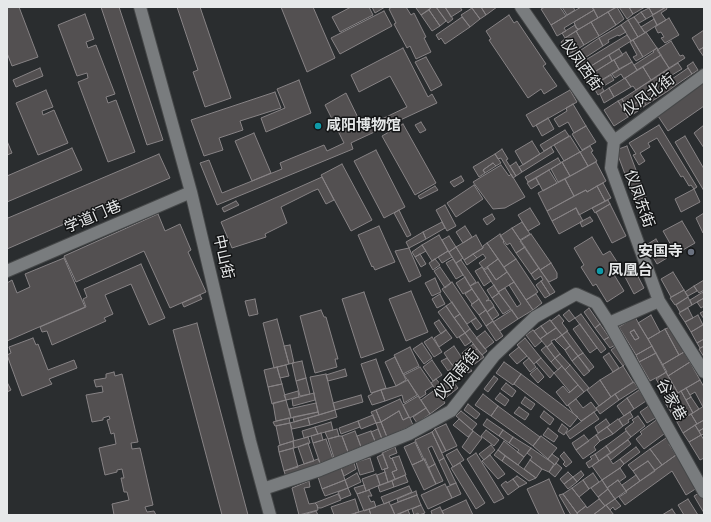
<!DOCTYPE html>
<meta charset="utf-8">
<style>
body{margin:0}
#map{position:relative;width:711px;height:522px;overflow:hidden;background:#2a2d2f;font-family:Figtree,sans-serif}
canvas{display:block}
.frame{position:absolute;inset:0;border:8px solid #e6e8e9;pointer-events:none}
</style>
<div id="map">
<canvas width="711" height="522"></canvas>
<div class="frame"></div>
</div>
<script>
const c = document.querySelector('canvas').getContext('2d');
c.lineJoin = 'round';
function fill(path, color) {
  c.fillStyle = color;
  c.fill(path, 'evenodd');
}
function toPath(rows) {
  const path = new Path2D();
  for (const r of rows) {
    path.moveTo(r[0], r[1]);
    for (let i = 2; i < r.length; i += 2) path.lineTo(r[i], r[i + 1]);
  }
  return path;
}
function stroke(path, color, width, dash) {
  c.strokeStyle = color;
  c.lineWidth = width;
  c.lineCap = dash ? 'butt' : 'round';
  c.setLineDash(dash || []);
  c.stroke(path);
}
function drawText(font, color, halo, rows, align = 'center') {
  c.font = font + ' Figtree,"Noto Sans SC",sans-serif';
  c.lineWidth = 3;
  c.setLineDash([]);
  c.textBaseline = 'middle';
  c.strokeStyle = halo;
  c.fillStyle = color;
  for (const [text, x, y, turn = 0] of rows) {
    c.save();
    c.translate(x, y);
    c.rotate((+turn || 0) * Math.PI / 180);
    c.textAlign = isNaN(turn) ? turn : align;
    if (halo) c.strokeText(text, 0, 0);
    c.fillText(text, 0, 0);
    c.restore();
  }
}
const building = toPath([
 [7,7,19,7,38,57,12,66,7,53,7,7],
 [101,7,119,7,163,140,147,145,101,7],
 [177,7,200,7,231,98,205,107,193,72,198,70,177,7],
 [281,7,313,7,335,58,307,72,281,7],
 [351,7,369,7,373,15,340,32,332,17,351,7],
 [372,7,385,7,375,13,372,7],
 [392,7,406,7,411,15,414,13,426,37,424,38,431,52,416,59,410,46,407,48,394,24,396,23,389,9,392,7],
 [418,7,432,7,421,15,416,8,418,7],
 [432,7,436,7,446,21,440,26,429,10,432,7],
 [436,7,445,7,453,19,448,23,436,7],
 [445,7,460,7,462,10,451,17,445,7],
 [471,7,481,7,486,15,480,19,471,7],
 [481,7,497,7,486,15,481,7],
 [545,7,560,7,566,16,551,25,541,9,545,7],
 [562,7,573,7,575,10,567,15,562,7],
 [581,7,592,7,594,10,564,28,566,31,557,36,551,25,581,7],
 [592,7,616,7,598,18,592,7],
 [617,7,624,19,616,25,608,12,617,7],
 [619,7,629,7,633,14,627,19,619,7],
 [629,7,645,7,633,14,629,7],
 [650,7,666,7,653,15,649,8,650,7],
 [666,7,667,9,661,13,666,20,657,25,652,15,666,7],
 [472,8,480,19,470,27,461,15,472,8],
 [649,8,653,15,646,19,641,12,649,8],
 [429,10,440,26,432,31,421,15,429,10],
 [594,10,598,18,579,29,576,28,574,22,594,10],
 [384,11,392,26,340,54,331,38,384,11],
 [608,12,616,25,599,36,591,22,608,12],
 [641,12,646,19,639,23,634,17,641,12],
 [85,14,94,39,86,42,88,48,96,45,115,94,106,97,108,103,116,100,135,152,108,162,78,82,88,78,87,73,77,76,58,25,85,14],
 [509,15,514,23,517,21,546,64,543,66,557,86,544,94,541,89,528,98,489,40,491,39,486,31,509,15],
 [462,17,470,27,445,44,441,38,439,40,436,35,462,17],
 [634,17,645,33,638,37,628,20,634,17],
 [669,18,679,35,665,43,661,38,664,37,661,32,658,33,655,27,669,18],
 [654,19,657,25,645,33,641,27,654,19],
 [628,20,638,37,631,41,621,25,628,20],
 [591,22,599,36,584,45,576,31,591,22],
 [575,25,578,30,565,38,562,33,575,25],
 [621,25,626,32,619,36,618,35,608,40,609,42,603,46,599,38,621,25],
 [704,30,704,47,699,50,692,38,704,30],
 [576,31,584,45,573,52,565,38,576,31],
 [646,32,657,48,643,57,633,40,646,32],
 [627,35,631,41,583,71,579,64,627,35],
 [599,38,603,46,577,63,572,56,599,38],
 [565,39,573,52,568,54,561,42,565,39],
 [633,40,643,57,636,61,633,57,637,55,630,42,633,40],
 [671,41,680,56,683,55,685,58,669,68,657,50,671,41],
 [704,47,704,57,699,50,704,47],
 [403,48,428,97,432,94,437,103,355,141,351,143,353,149,217,205,200,163,209,160,222,193,282,169,280,163,292,158,324,145,327,151,344,143,325,105,346,93,363,128,407,107,390,76,359,92,351,75,403,48],
 [657,48,661,55,637,70,634,65,654,52,653,51,657,48],
 [619,49,623,55,612,61,609,55,619,49],
 [626,52,632,62,619,69,614,60,626,52],
 [609,55,612,61,587,77,583,71,609,55],
 [661,55,669,68,651,80,643,67,661,55],
 [426,57,442,85,431,91,415,62,426,57],
 [614,60,619,69,600,81,594,72,614,60],
 [632,62,637,70,624,79,621,74,615,78,612,74,632,62],
 [693,62,698,70,692,74,687,66,693,62],
 [678,63,682,69,667,78,664,72,678,63],
 [643,67,651,80,636,90,633,86,631,87,625,78,643,67],
 [40,68,43,76,16,87,13,80,40,68],
 [688,68,692,74,676,85,672,79,688,68],
 [594,72,600,81,591,87,585,78,594,72],
 [664,72,667,78,662,82,658,76,664,72],
 [611,75,614,80,602,87,599,82,611,75],
 [658,76,668,91,646,105,642,99,627,108,622,99,658,76],
 [625,78,631,87,614,97,609,88,625,78],
 [672,79,676,85,668,91,664,85,672,79],
 [299,80,311,113,266,132,261,118,285,108,277,89,299,80],
 [704,80,704,106,668,131,656,113,704,80],
 [599,82,604,91,598,95,593,86,599,82],
 [609,88,614,97,604,103,600,94,609,88],
 [46,90,53,107,42,111,43,115,54,110,68,143,38,155,16,103,46,90],
 [570,90,577,102,533,127,526,115,570,90],
 [275,92,281,108,240,121,243,130,219,138,223,150,204,156,191,120,275,92],
 [622,99,627,108,631,107,635,113,628,117,618,101,622,99],
 [642,99,646,105,635,113,631,107,642,99],
 [618,101,628,117,614,126,604,110,618,101],
 [573,104,586,126,574,133,568,122,559,127,554,119,567,111,566,108,573,104],
 [548,118,554,129,542,136,536,125,548,118],
 [421,122,426,130,420,133,415,125,421,122],
 [403,124,436,183,415,195,382,136,403,124],
 [659,125,697,187,694,189,691,185,689,186,683,176,681,177,657,138,648,143,650,147,640,153,645,161,639,165,633,155,636,154,629,143,659,125],
 [704,125,704,148,694,133,704,125],
 [586,126,596,142,582,150,572,134,586,126],
 [565,130,569,136,544,151,540,145,565,130],
 [254,133,271,173,252,181,235,141,254,133],
 [570,136,580,152,564,161,554,145,570,136],
 [685,136,704,169,704,191,675,142,685,136],
 [7,141,12,153,7,155,7,141],
 [532,141,540,154,523,165,515,151,532,141],
 [590,146,593,151,591,152,597,161,588,166,580,152,590,146],
 [627,146,646,197,635,201,616,150,627,146],
 [551,147,554,152,522,172,519,167,551,147],
 [72,148,82,170,7,202,7,176,72,148],
 [502,149,508,159,506,160,516,176,513,178,501,158,498,159,495,154,502,149],
 [376,150,405,207,384,218,354,161,376,150],
 [580,152,588,166,570,176,562,162,580,152],
 [159,154,170,178,7,249,7,216,8,218,159,154],
 [495,154,501,163,496,166,493,163,483,170,485,173,479,177,473,167,495,154],
 [558,158,561,163,528,182,525,177,558,158],
 [516,162,522,172,516,176,510,166,516,162],
 [562,162,570,176,558,182,551,169,562,162],
 [596,162,606,181,587,192,586,190,574,196,565,179,596,162],
 [493,163,496,166,485,173,483,170,493,163],
 [342,164,372,220,351,231,321,175,342,164],
 [501,165,509,176,511,174,525,197,505,208,493,209,473,182,501,165],
 [549,170,557,183,543,191,536,178,549,170],
 [461,176,464,181,454,187,450,182,461,176],
 [322,177,334,200,326,204,318,189,313,191,281,207,287,223,265,234,266,237,232,248,221,222,322,177],
 [536,178,539,184,531,189,527,183,536,178],
 [565,179,574,196,547,211,538,193,565,179],
 [603,183,611,198,605,201,597,186,603,183],
 [474,185,483,199,456,217,447,203,474,185],
 [435,186,438,190,420,199,418,196,435,186],
 [597,186,605,201,579,215,576,208,552,221,547,211,586,190,587,192,597,186],
 [694,189,700,202,681,212,675,199,694,189],
 [608,200,610,204,595,213,592,208,608,200],
 [236,201,239,205,224,212,222,208,236,201],
 [610,204,626,236,612,243,596,212,610,204],
 [445,205,456,226,447,231,436,210,445,205],
 [530,208,540,224,528,231,518,215,530,208],
 [576,208,583,221,559,234,552,221,576,208],
 [399,210,411,235,407,237,394,213,399,210],
 [704,213,704,233,703,233,696,218,704,213],
 [158,214,165,231,180,224,191,250,188,252,206,292,170,308,144,251,76,282,64,256,158,214],
 [492,214,495,219,487,225,483,219,492,214],
 [590,217,593,221,582,227,580,222,590,217],
 [682,221,695,243,676,254,663,231,682,221],
 [442,222,445,228,426,239,423,232,442,222],
 [522,222,530,234,520,240,512,228,522,222],
 [379,226,395,262,375,270,373,266,372,267,358,235,379,226],
 [465,226,472,237,463,243,456,232,465,226],
 [512,228,525,247,516,253,510,243,507,245,500,236,512,228],
 [423,232,426,239,409,248,406,242,423,232],
 [500,234,504,241,503,242,516,259,504,267,487,243,500,234],
 [531,234,551,263,540,270,520,241,531,234],
 [439,235,448,251,432,261,422,245,439,235],
 [476,235,483,248,464,260,456,247,476,235],
 [449,236,456,247,449,252,442,240,449,236],
 [592,237,603,255,610,251,621,268,613,273,624,291,607,302,596,284,593,286,581,267,584,265,574,248,592,237],
 [656,239,667,258,657,264,646,245,656,239],
 [487,243,498,259,484,269,479,263,486,258,483,254,477,258,473,254,483,248,483,246,487,243],
 [422,245,426,251,415,257,412,252,422,245],
 [456,247,463,258,456,263,449,252,456,247],
 [525,247,539,268,531,274,516,253,525,247],
 [409,248,421,276,409,282,395,251,409,248],
 [448,251,452,257,442,263,438,257,448,251],
 [420,254,426,264,421,267,415,257,420,254],
 [473,254,477,258,467,265,464,260,473,254],
 [64,258,85,307,7,341,7,283,12,280,17,293,30,287,25,274,64,258],
 [435,259,440,265,433,270,429,263,435,259],
 [453,259,463,275,456,279,446,263,453,259],
 [498,259,507,272,496,280,487,267,498,259],
 [516,259,538,292,526,300,504,267,516,259],
 [461,260,476,282,470,286,456,263,461,260],
 [551,263,557,273,557,278,549,282,540,270,551,263],
 [141,264,165,318,149,325,131,284,105,295,113,314,104,318,106,321,52,345,47,331,42,332,40,327,86,307,83,299,87,297,84,289,141,264],
 [440,267,451,283,445,288,434,271,440,267],
 [482,267,491,281,484,286,475,271,482,267],
 [488,268,496,280,507,272,514,282,498,292,484,270,488,268],
 [539,268,555,292,550,295,541,281,543,280,541,276,535,280,531,274,539,268],
 [634,269,644,288,634,294,624,275,634,269],
 [673,272,684,290,671,297,661,279,673,272],
 [465,277,472,289,463,294,456,283,465,277],
 [435,278,441,292,432,296,425,283,435,278],
 [704,280,704,290,699,293,694,286,704,280],
 [541,281,550,295,545,298,536,285,541,281],
 [452,282,476,318,467,324,442,289,452,282],
 [478,282,489,299,486,301,490,300,494,306,487,312,470,286,478,282],
 [514,282,533,310,518,319,498,292,505,288,517,307,521,304,509,285,514,282],
 [494,285,499,293,492,298,487,290,494,285],
 [694,286,697,291,688,296,685,292,694,286],
 [472,289,479,299,472,304,465,294,472,289],
 [684,290,688,297,675,305,670,298,684,290],
 [411,291,428,332,406,341,389,299,411,291],
 [364,292,384,350,361,358,342,299,364,292],
 [703,292,704,298,692,305,690,300,703,292],
 [499,293,511,309,503,314,492,298,499,293],
 [440,294,445,304,437,308,432,299,440,294],
 [536,294,542,303,533,310,526,300,536,294],
 [200,295,202,299,184,307,182,303,200,295],
 [688,297,692,305,680,312,676,305,688,297],
 [704,298,704,306,701,308,697,302,704,298],
 [255,299,258,314,249,316,245,301,255,299],
 [479,299,486,310,479,315,471,305,479,299],
 [452,302,460,314,454,318,446,306,452,302],
 [446,306,465,333,457,338,438,312,446,306],
 [494,307,499,315,492,320,487,312,494,307],
 [589,308,600,324,595,328,584,312,589,308],
 [688,308,693,318,685,322,679,313,688,308],
 [321,310,324,317,326,317,338,359,335,359,337,367,315,373,300,316,321,310],
 [486,310,493,321,486,326,479,315,486,310],
 [512,310,518,319,500,331,493,322,512,310],
 [569,310,575,318,569,322,563,315,569,310],
 [704,311,704,319,700,313,704,311],
 [460,314,470,329,465,333,454,318,460,314],
 [581,314,606,349,601,353,575,318,581,314],
 [559,315,564,321,562,323,568,331,562,335,551,321,559,315],
 [651,315,660,332,648,339,638,323,651,315],
 [698,315,703,325,691,332,685,322,698,315],
 [635,317,652,346,636,355,619,327,635,317],
 [634,330,639,338,635,340,630,332,634,330],
 [476,318,482,326,477,330,471,321,476,318],
 [277,319,289,364,274,368,263,323,277,319],
 [439,320,446,330,441,334,434,323,439,320],
 [550,320,556,328,547,334,541,326,550,320],
 [493,321,503,336,496,341,486,326,493,321],
 [197,323,248,515,222,515,173,330,197,323],
 [580,324,597,348,590,353,573,329,580,324],
 [600,324,609,337,604,340,595,328,600,324],
 [704,324,704,339,697,343,691,332,704,324],
 [541,326,547,334,540,339,534,331,541,326],
 [670,327,684,352,679,355,665,329,670,327],
 [556,328,562,335,555,340,555,339,551,341,552,343,547,347,540,339,556,328],
 [470,329,487,351,482,355,465,333,470,329],
 [665,329,679,355,662,365,648,339,665,329],
 [446,330,452,338,439,347,434,338,446,330],
 [533,330,542,341,535,347,526,335,533,330],
 [634,330,639,338,635,340,630,332,634,330],
 [485,331,494,342,485,349,476,338,485,331],
 [567,331,583,353,578,356,562,335,567,331],
 [465,333,471,342,465,346,459,337,465,333],
 [562,335,570,346,565,350,555,340,562,335],
 [432,337,442,352,434,357,424,342,432,337],
 [609,337,615,345,610,348,604,340,609,337],
 [33,338,36,345,38,344,48,370,74,360,77,368,49,379,52,384,22,396,7,355,11,353,9,347,33,338],
 [525,338,541,358,534,364,517,345,525,338],
 [704,339,704,346,700,348,697,343,704,339],
 [422,343,432,358,424,364,413,349,422,343],
 [552,343,560,354,555,358,547,347,552,343],
 [473,344,477,349,465,358,462,353,473,344],
 [290,345,294,363,289,364,284,346,290,345],
 [454,346,462,358,452,365,444,353,454,346],
 [546,346,555,358,551,362,541,350,546,346],
 [570,346,578,356,572,361,565,350,570,346],
 [652,346,656,353,639,362,636,355,652,346],
 [704,346,704,357,699,349,704,346],
 [410,347,419,366,403,374,394,355,410,347],
 [519,347,527,356,517,364,509,355,519,347],
 [615,347,626,363,623,366,611,350,615,347],
 [477,349,484,357,472,366,465,358,477,349],
 [684,352,690,362,668,376,662,365,684,352],
 [583,353,594,367,589,371,578,356,583,353],
 [609,353,619,368,613,372,603,357,609,353],
 [656,353,667,372,650,381,639,362,656,353],
 [560,354,570,365,565,370,555,358,560,354],
 [578,356,590,371,584,376,572,361,578,356],
 [395,357,406,380,396,386,385,362,395,357],
 [447,358,454,367,448,371,441,361,447,358],
 [462,358,472,371,468,373,458,361,462,358],
 [529,358,536,367,530,372,523,363,529,358],
 [541,358,554,373,550,378,536,362,541,358],
 [555,358,562,366,558,370,551,362,555,358],
 [376,359,386,388,371,393,361,364,376,359],
 [432,360,442,375,433,381,423,367,432,360],
 [302,361,306,378,296,381,292,363,302,361],
 [504,362,521,374,513,385,496,373,504,362],
 [690,362,700,380,678,393,668,376,690,362],
 [286,365,289,376,280,378,277,367,286,365],
 [570,365,589,388,584,392,565,370,570,365],
 [562,366,578,385,570,392,554,373,562,366],
 [623,366,633,382,611,397,600,380,623,366],
 [277,367,282,384,268,387,264,370,277,367],
 [420,367,433,386,425,391,426,394,420,398,404,375,420,367],
 [537,368,544,377,538,383,530,374,537,368],
 [345,369,347,376,328,381,326,375,345,369],
 [114,372,115,376,122,374,138,442,131,443,132,449,140,448,153,505,145,507,147,512,154,511,156,515,114,515,112,504,129,500,127,492,124,492,121,478,124,478,122,469,117,470,117,472,105,475,99,448,116,444,114,433,111,434,107,420,110,419,109,416,103,418,103,420,92,422,86,395,103,392,102,386,96,387,94,380,106,378,106,374,114,372],
 [666,372,678,393,668,399,656,379,666,372],
 [326,374,335,410,319,415,310,377,326,374],
 [521,374,578,417,570,427,514,384,521,374],
 [494,376,498,379,488,392,484,389,494,376],
 [306,378,310,394,300,396,296,381,306,378],
 [436,379,442,386,436,390,431,383,436,379],
 [451,379,458,388,443,400,436,390,451,379],
 [408,380,417,395,404,403,402,395,385,401,381,390,396,386,408,380],
 [600,380,611,397,599,406,587,390,600,380],
 [700,380,704,387,703,407,695,392,690,395,686,388,700,380],
 [7,382,11,390,7,392,7,382],
 [634,382,638,388,619,400,615,394,634,382],
 [506,383,516,391,512,397,501,389,506,383],
 [282,384,286,400,272,404,268,387,282,384],
 [578,385,584,392,567,406,556,392,563,386,569,393,578,385],
 [686,388,691,397,686,400,681,391,686,388],
 [436,389,445,403,430,414,421,400,436,389],
 [381,390,385,401,372,405,368,396,372,394,372,393,381,390],
 [639,390,646,401,634,409,627,398,639,390],
 [298,391,299,397,286,400,284,395,298,391],
 [681,391,693,413,677,422,664,401,681,391],
 [314,393,315,400,293,406,292,399,314,393],
 [500,393,509,400,505,406,495,399,500,393],
 [483,394,498,406,491,416,475,405,483,394],
 [615,394,619,400,600,414,596,408,615,394],
 [361,395,363,402,335,410,333,403,361,395],
 [418,396,426,408,410,418,409,417,403,405,418,396],
 [525,397,535,404,531,410,521,403,525,397],
 [691,397,699,409,693,413,686,400,691,397],
 [627,398,634,409,624,416,617,406,627,398],
 [400,399,409,417,403,420,399,411,381,422,376,410,400,399],
 [576,399,583,408,591,402,597,410,581,421,573,413,568,405,576,399],
 [286,400,291,418,276,421,273,403,286,400],
 [316,403,318,412,291,418,289,409,316,403],
 [468,404,480,414,476,419,464,410,468,404],
 [650,405,657,417,647,423,640,412,650,405],
 [498,406,540,437,533,446,491,416,498,406],
 [704,406,704,420,697,424,691,414,704,406],
 [519,407,529,414,525,420,514,413,519,407],
 [426,408,430,414,417,423,413,417,426,408],
 [335,410,337,417,310,425,308,418,335,410],
 [376,410,381,422,376,423,371,412,376,410],
 [399,411,403,420,409,417,410,418,413,425,387,437,381,422,399,411],
 [461,411,477,424,472,430,456,416,461,411],
 [544,411,554,419,550,425,540,417,544,411],
 [318,412,319,415,294,422,293,417,318,412],
 [594,412,599,419,570,439,566,433,594,412],
 [630,412,633,417,628,420,629,422,623,426,619,419,630,412],
 [691,414,697,424,683,433,677,422,691,414],
 [373,415,376,423,361,429,358,421,373,415],
 [638,416,645,426,631,437,625,429,634,422,632,420,638,416],
 [289,418,290,423,275,426,273,422,289,418],
 [308,418,310,425,292,429,290,423,308,418],
 [659,418,668,431,644,449,636,439,642,434,640,432,659,418],
 [459,419,473,431,468,437,453,425,459,419],
 [487,419,503,430,499,436,483,425,487,419],
 [606,419,610,425,598,433,595,427,606,419],
 [618,419,623,426,613,434,607,427,618,419],
 [704,420,704,428,699,431,695,425,704,420],
 [358,421,360,427,341,434,339,428,358,421],
 [331,422,333,430,318,434,315,427,331,422],
 [381,422,387,437,382,439,376,423,381,422],
 [290,423,294,441,280,445,276,426,290,423],
 [446,424,457,446,446,451,435,429,446,424],
 [562,424,568,429,564,435,558,431,562,424],
 [695,425,701,435,689,442,683,433,695,425],
 [315,427,318,434,304,438,302,431,315,427],
 [607,427,613,434,600,441,596,435,607,427],
 [548,428,558,436,554,442,543,435,548,428],
 [704,428,704,434,701,435,699,431,704,428],
 [337,429,339,436,328,439,325,432,337,429],
 [378,429,382,439,375,441,371,432,378,429],
 [435,429,446,451,442,453,432,432,435,429],
 [486,430,499,440,494,446,481,436,486,430],
 [503,430,513,437,509,443,499,436,503,430],
 [355,431,361,447,348,452,342,436,355,431],
 [371,431,375,441,361,447,357,436,371,431],
 [473,431,482,438,470,454,462,447,473,431],
 [626,431,631,437,611,453,606,446,626,431],
 [432,432,444,458,439,461,432,446,428,448,435,464,428,468,415,440,432,432],
 [321,433,323,440,313,443,311,436,321,433],
 [584,435,589,441,576,450,572,443,584,435],
 [596,435,600,441,594,447,596,450,583,459,576,450,596,435],
 [701,435,704,440,704,458,700,460,689,442,701,435],
 [339,436,342,436,348,452,334,458,328,439,339,436],
 [541,436,557,448,548,459,533,446,541,436],
 [669,436,672,442,669,444,676,455,662,465,650,449,669,436],
 [308,437,310,443,294,448,293,441,308,437],
 [513,437,531,448,524,457,517,452,519,450,509,443,513,437],
 [326,439,333,459,320,463,313,443,326,439],
 [628,440,631,444,611,460,607,455,628,440],
 [293,441,294,448,279,452,278,446,293,441],
 [504,441,524,457,518,465,498,450,504,441],
 [415,442,423,460,412,465,404,447,415,442],
 [308,443,314,461,304,464,298,447,308,443],
 [491,445,495,450,484,460,479,454,491,445],
 [606,446,611,453,599,461,595,454,606,446],
 [395,447,397,453,389,456,391,459,392,458,397,470,392,472,395,479,388,482,384,469,388,468,382,453,395,447],
 [636,447,640,452,624,464,620,459,636,447],
 [293,448,298,467,284,471,279,452,293,448],
 [531,448,554,464,549,472,542,469,530,460,532,457,527,453,531,448],
 [457,449,464,460,453,467,446,455,457,449],
 [650,449,662,465,655,470,648,461,633,471,628,465,650,449],
 [498,450,505,456,502,461,494,455,498,450],
 [564,452,572,462,566,467,563,464,565,462,560,456,564,452],
 [476,453,504,498,494,503,467,459,476,453],
 [383,454,388,468,382,470,377,457,383,454],
 [552,454,559,459,555,465,548,459,552,454],
 [595,454,599,461,589,468,586,463,592,459,590,457,595,454],
 [490,455,505,474,498,479,482,461,490,455],
 [607,455,613,464,620,459,624,464,620,468,602,480,592,466,607,455],
 [676,455,697,488,686,495,672,471,625,505,619,497,627,492,626,491,676,455],
 [399,456,406,475,395,479,392,472,397,470,392,458,399,456],
 [505,456,518,465,536,478,529,481,502,461,505,456],
 [370,458,374,471,360,475,356,462,370,458],
 [444,458,456,483,450,485,439,461,444,458],
 [318,459,320,463,286,477,284,471,318,459],
 [425,459,436,484,424,490,412,465,425,459],
 [530,460,542,469,536,478,524,469,530,460],
 [648,461,655,471,640,481,633,471,648,461],
 [354,463,356,469,344,476,341,468,354,463],
 [460,463,485,503,476,509,451,468,460,463],
 [556,463,562,468,555,477,549,472,556,463],
 [435,464,443,481,436,484,428,468,435,464],
 [341,468,345,480,322,489,318,477,341,468],
 [620,468,626,477,619,482,618,480,607,488,602,480,620,468],
 [581,471,584,475,577,482,573,477,581,471],
 [385,472,388,482,380,485,377,475,385,472],
 [568,472,573,477,564,484,560,479,568,472],
 [357,473,361,482,348,488,345,480,357,473],
 [593,473,599,482,589,489,583,480,593,473],
 [376,474,380,485,366,491,362,479,376,474],
 [405,475,408,482,394,487,392,481,405,475],
 [636,475,640,481,626,491,622,485,636,475],
 [517,476,527,483,519,487,513,479,517,476],
 [573,477,577,482,568,489,564,484,573,477],
 [513,479,519,487,508,495,501,485,506,481,507,483,513,479],
 [549,479,565,515,539,515,527,489,549,479],
 [345,480,348,488,325,496,322,489,345,480],
 [583,480,589,489,579,497,572,488,583,480],
 [602,480,608,489,598,497,591,488,602,480],
 [618,480,626,491,615,499,607,488,618,480],
 [309,481,310,487,304,488,309,504,315,503,317,505,318,510,299,515,292,488,309,481],
 [392,481,394,487,380,492,378,486,392,481],
 [456,483,461,494,452,498,447,487,456,483],
 [445,484,452,498,428,509,421,495,445,484],
 [364,485,366,491,357,494,354,488,364,485],
 [409,486,412,492,384,504,381,497,409,486],
 [348,488,351,495,341,499,338,492,348,488],
 [572,488,586,506,577,513,563,494,572,488],
 [608,489,615,499,605,506,598,497,608,489],
 [369,490,372,496,368,496,371,502,374,501,376,507,364,511,357,494,369,490],
 [704,490,704,513,694,496,704,490],
 [416,491,417,495,398,502,397,499,416,491],
 [338,494,341,500,321,508,318,508,317,505,315,503,338,494],
 [563,494,577,513,578,515,571,515,559,495,563,494],
 [417,495,421,505,395,515,391,505,417,495],
 [355,499,359,512,349,515,334,515,331,507,355,499],
 [599,499,605,506,593,515,578,515,577,513,586,506,587,508,599,499],
 [615,499,621,506,615,510,613,507,610,510,606,505,615,499],
 [688,499,698,515,684,515,678,505,688,499],
 [466,500,473,515,444,515,442,511,466,500],
 [389,502,395,515,371,515,369,509,389,502],
 [421,505,425,513,419,515,418,513,414,515,412,509,421,505],
 [606,505,614,515,593,515,605,506,606,505],
 [440,507,444,515,429,515,432,514,431,511,440,507],
 [369,509,371,515,356,515,355,513,369,509],
 [672,509,676,515,662,515,672,509],
 [408,510,410,515,397,515,408,510],
 [316,511,318,515,303,515,316,511]
]);
const minor = toPath([
 [140,7,191,192,250,441,270,515],
 [521,7,614,141],
 [614,141,611,168,659,301,704,372],
 [614,141,704,75],
 [7,271,191,192],
 [609,323,659,301],
 [263,489,320,470,409,434,451,411,494,356,535,317,576,294,596,303,609,323,704,492]
]);
const markers = [
 [318,126,4,"#0f9aa8"],
 [691,252,4,"#6b7280"],
 [600,271,4,"#0f9aa8"]
];
const streetNames = [
 ["仪凤西街",581,65,55],
 ["仪风北街",649,95,-36],
 ["仪凤东街",639,199,70],
 ["学道门巷",93,217,-23],
 ["中山街",223,257,77],
 ["仪凤南街",457,375,-50],
 ["谷家巷",671,400,61]
];
const poiNames = [
 ["咸阳博物馆",326,126],
 ["安国寺",683,252,"right"],
 ["凤凰台",608,271]
];
fill(building, '#535051');
stroke(building, '#878385', 1);
stroke(minor, '#464849', 14);
stroke(minor, '#797c7e', 12);
for (const [x, y, r, color] of markers) {
  const dot = new Path2D();
  dot.arc(x, y, r, 0, 2 * Math.PI);
  c.fillStyle = color;
  c.fill(dot);
  stroke(dot, '#141516', 1.5);
}
drawText('15px', '#e6e8e9', '#141516', streetNames);
drawText('bold 15px', '#e6e8e9', '#141516', poiNames, 'left');
</script>
